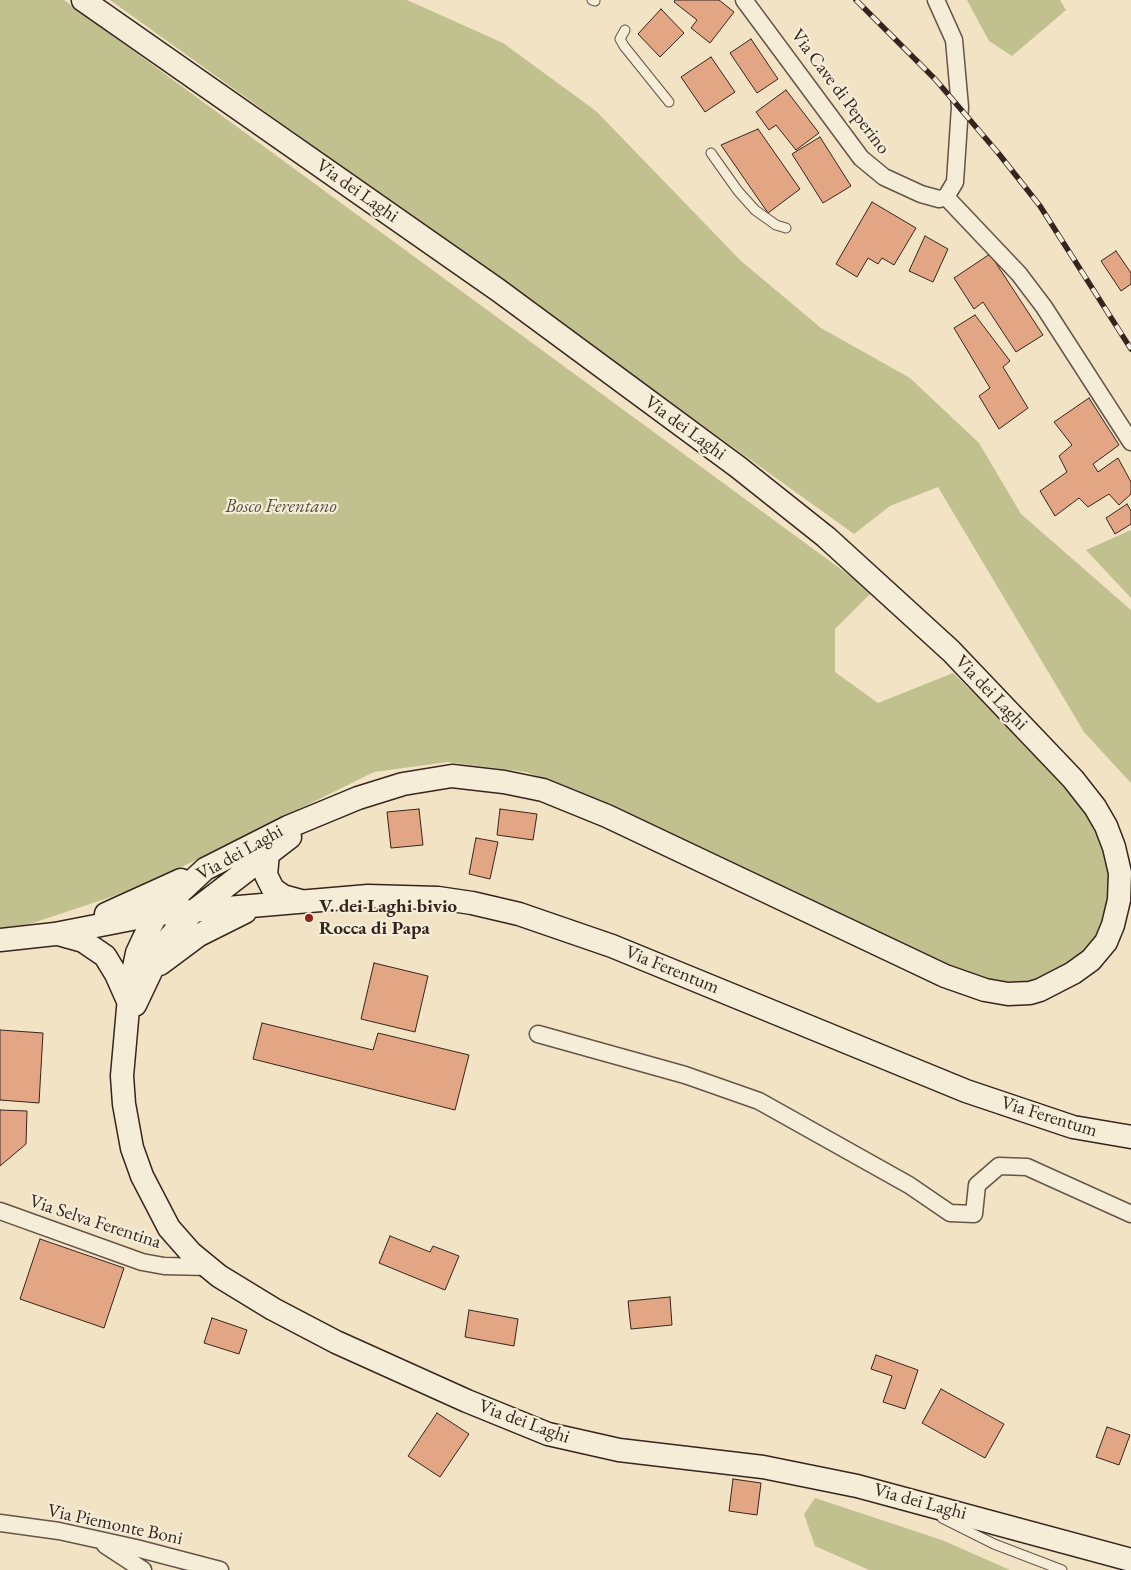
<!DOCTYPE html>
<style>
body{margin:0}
canvas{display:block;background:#f1e3c4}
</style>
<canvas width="1131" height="1570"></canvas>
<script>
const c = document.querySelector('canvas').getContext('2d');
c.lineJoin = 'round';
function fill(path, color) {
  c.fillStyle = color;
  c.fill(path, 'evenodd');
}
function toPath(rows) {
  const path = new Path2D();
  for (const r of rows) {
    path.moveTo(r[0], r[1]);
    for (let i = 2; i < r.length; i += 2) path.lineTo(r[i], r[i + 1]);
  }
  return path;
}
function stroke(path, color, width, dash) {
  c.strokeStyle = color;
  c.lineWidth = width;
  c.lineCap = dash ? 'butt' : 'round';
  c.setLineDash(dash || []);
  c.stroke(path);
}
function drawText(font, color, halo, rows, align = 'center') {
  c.font = font + ' "EB Garamond",serif';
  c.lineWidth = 4.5;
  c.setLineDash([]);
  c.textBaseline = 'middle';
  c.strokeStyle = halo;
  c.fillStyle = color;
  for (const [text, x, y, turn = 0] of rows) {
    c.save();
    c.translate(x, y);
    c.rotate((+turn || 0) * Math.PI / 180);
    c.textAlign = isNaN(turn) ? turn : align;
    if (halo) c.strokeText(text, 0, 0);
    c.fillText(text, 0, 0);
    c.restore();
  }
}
const green = toPath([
 [0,0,64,0,872,592,835,629,835,672,878,703,953,673,1071,787,1094,824,1112,872,1102,925,1090,952,1044,981,1006,988,959,974,594,799,526,772,447,762,374,772,141,887,30,924,0,928],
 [110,0,407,0,503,43,596,111,741,261,821,328,910,378,979,443,1021,514,1131,610,1131,783,1084,732,938,487,890,506,854,534],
 [967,0,1060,0,1066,10,1012,56,989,41],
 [1131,530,1131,598,1086,550],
 [815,1498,942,1540,1010,1570,869,1570,815,1546,804,1514]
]);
const building = toPath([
 [675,0,719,0,734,12,710,43,691,28,697,20,674,2,675,0],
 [661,9,684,33,660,57,638,34,661,9],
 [751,39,778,79,757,93,730,53,751,39],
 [711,57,735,92,705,112,681,77,711,57],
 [786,90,819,133,796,150,776,125,769,130,756,112,786,90],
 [758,129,800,189,768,213,721,145,758,129],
 [820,137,851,186,823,203,792,154,820,137],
 [872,202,916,228,894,265,882,258,878,264,868,258,857,277,836,264,872,202],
 [925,236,948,249,933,282,909,271,925,236],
 [1116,251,1131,273,1131,284,1121,291,1101,261,1116,251],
 [990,254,1043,335,1016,352,983,302,974,309,954,278,990,254],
 [975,315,1010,361,1003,367,1028,408,999,429,979,396,990,388,954,328,975,315],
 [1089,398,1119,445,1093,464,1098,472,1118,458,1131,482,1131,494,1119,505,1109,494,1088,507,1079,498,1055,516,1040,491,1067,472,1059,456,1072,445,1054,422,1089,398],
 [1127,504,1131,511,1131,524,1115,534,1106,518,1127,504],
 [419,809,423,845,391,848,387,812,419,809],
 [500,809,537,814,533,840,497,835,500,809],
 [476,838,498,842,490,879,469,874,476,838],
 [374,963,428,976,415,1032,361,1019,374,963],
 [262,1023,373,1050,378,1033,469,1055,455,1110,253,1059,262,1023],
 [0,1030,43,1033,39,1103,0,1100,0,1030],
 [0,1110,27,1111,26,1144,0,1166,0,1110],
 [390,1236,430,1252,433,1246,459,1256,445,1290,379,1263,390,1236],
 [40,1239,124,1268,104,1328,20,1299,40,1239],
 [670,1297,672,1325,631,1329,628,1301,670,1297],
 [469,1310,518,1319,514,1346,465,1337,469,1310],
 [212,1318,247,1330,239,1354,204,1343,212,1318],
 [876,1355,918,1370,905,1409,883,1402,892,1376,871,1369,876,1355],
 [941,1389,1004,1424,985,1458,922,1423,941,1389],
 [437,1413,469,1434,440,1477,408,1456,437,1413],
 [1107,1427,1130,1435,1119,1465,1096,1457,1107,1427],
 [733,1479,761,1483,757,1515,729,1511,733,1479]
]);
const lane = toPath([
 [592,0,595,1],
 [625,30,620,39,624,46,669,102],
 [711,153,738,191,755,210,776,225,786,228],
 [942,1518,994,1544,1062,1570]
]);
const street = toPath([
 [744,0,861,158,884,177,921,194,939,199,946,197,955,182,960,107,954,40,936,0],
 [946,197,1019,274,1044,307,1131,442],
 [538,1034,685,1075,759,1101,909,1185,950,1213,974,1214,977,1185,999,1166,1027,1167,1131,1214],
 [0,1211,142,1262,164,1266,208,1267],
 [0,1523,59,1531,136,1548,220,1570],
 [105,1545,143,1570]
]);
const secondary = toPath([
 [83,0,498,290,738,467,826,537,951,651,1073,779,1095,807,1106,826,1114,847,1120,873,1119,900,1113,925,1106,942,1091,960,1073,973,1040,990,1030,993,1008,994,985,990,945,976,607,816,543,790,504,782,452,776,403,784,358,798,288,827,205,869,157,914,144,938,137,953,130,986,122,1076,124,1104,132,1148,142,1176,169,1228,191,1253,219,1276,273,1309,336,1342,467,1401,548,1434,619,1450,763,1467,857,1486,1131,1560],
 [268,853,266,875,273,889,283,896,301,901],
 [106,914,181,880],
 [58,934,83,941,105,956,116,974,128,1001],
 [0,940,55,934,157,914,368,896,438,898,472,903,519,914,612,946,966,1091,1073,1127,1131,1137],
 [160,964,199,935,245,912],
 [135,1005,164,944,182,923,194,911,290,837]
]);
const rail = toPath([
 [856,0,935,79,999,154,1040,206,1131,349]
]);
const markers = [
 [309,918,5,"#8f2418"]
];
const streetNames = [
 ["Via Cave di Peperino",840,92,53],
 ["Via dei Laghi",357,191,35],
 ["Via dei Laghi",685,428,36],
 ["Via dei Laghi",991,693,46],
 ["Via dei Laghi",240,853,-29],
 ["Via Ferentum",672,970,22],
 ["Via Ferentum",1049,1117,17],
 ["Via Selva Ferentina",95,1222,18],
 ["Via dei Laghi",524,1422,20],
 ["Via dei Laghi",920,1502,15],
 ["Via Piemonte Boni",115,1525,12]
];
const parkNames = [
 ["Bosco Ferentano",281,507]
];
const poiNames = [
 ["V. dei Laghi bivio",319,907],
 ["Rocca di Papa",319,929]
];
fill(green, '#c1c18f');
fill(building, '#e3a684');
stroke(building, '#36251f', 1);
stroke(lane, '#655448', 11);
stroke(street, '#655448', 19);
stroke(secondary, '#36251f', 25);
stroke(lane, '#f6edd9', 9);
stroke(street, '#f6edd9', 16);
stroke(secondary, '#f6edd9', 22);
stroke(rail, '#36251f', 5.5);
stroke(rail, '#f6edd9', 4, [11]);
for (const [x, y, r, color] of markers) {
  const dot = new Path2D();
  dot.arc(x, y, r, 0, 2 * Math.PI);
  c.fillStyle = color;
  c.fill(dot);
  stroke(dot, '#f6edd9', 2);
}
drawText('19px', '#36251f', '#f6edd9', streetNames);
drawText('italic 19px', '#594c3b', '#f6edd9', parkNames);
drawText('bold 19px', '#36251f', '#f6edd9', poiNames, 'left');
</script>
